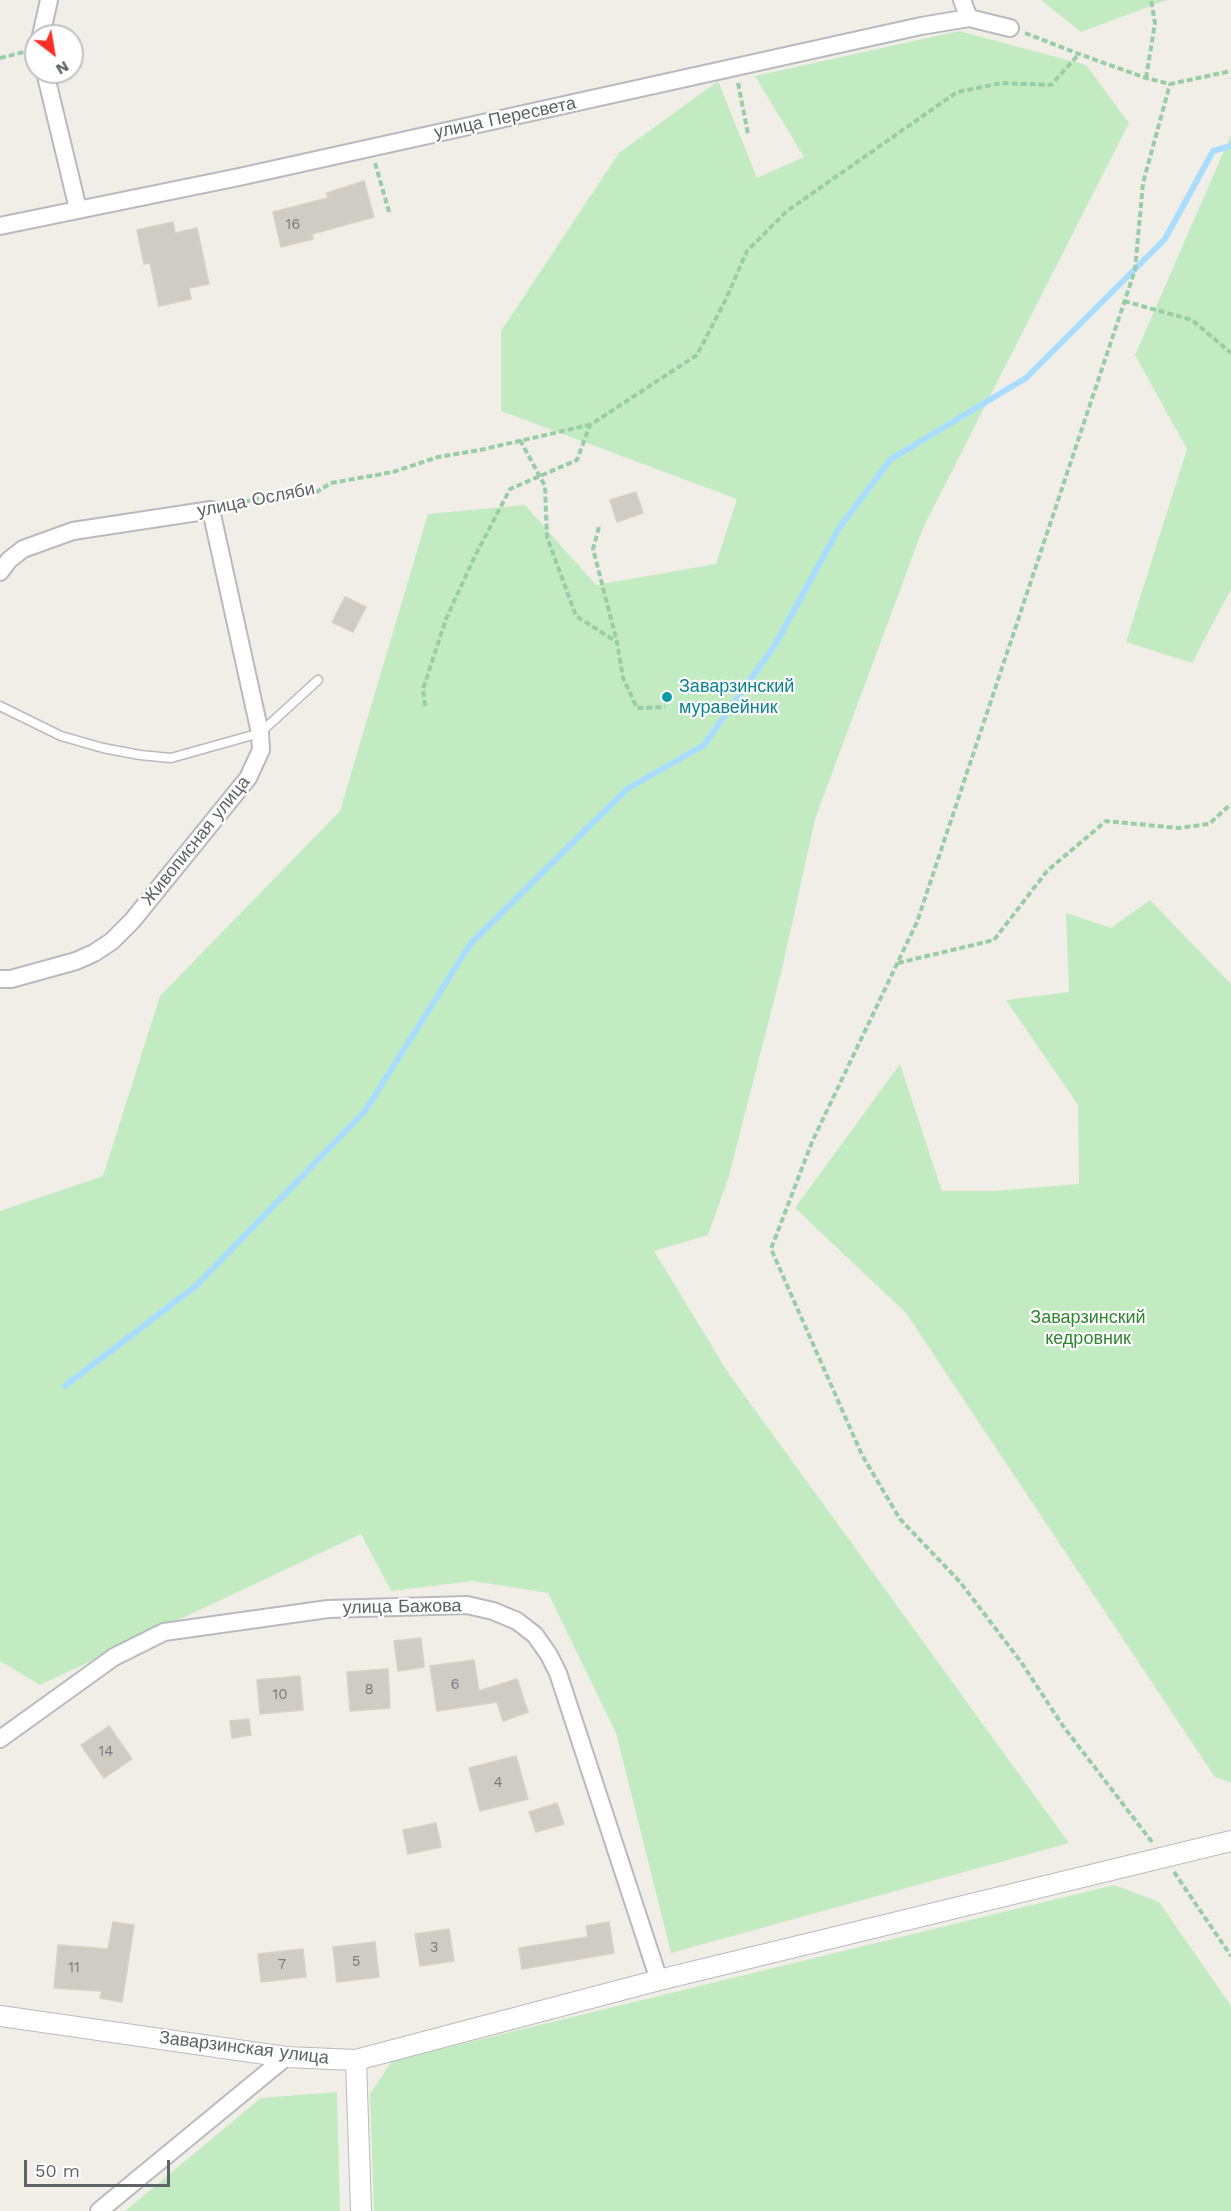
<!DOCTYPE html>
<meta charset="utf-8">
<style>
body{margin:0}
#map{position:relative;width:1231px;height:2211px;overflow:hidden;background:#f1eee7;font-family:"Work Sans",sans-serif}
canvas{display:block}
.north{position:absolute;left:24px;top:24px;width:60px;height:60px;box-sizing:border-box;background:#fff;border:2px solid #bfc1c3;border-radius:50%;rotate:149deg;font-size:16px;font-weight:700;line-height:24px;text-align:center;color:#5e6368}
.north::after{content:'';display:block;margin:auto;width:21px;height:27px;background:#f92e25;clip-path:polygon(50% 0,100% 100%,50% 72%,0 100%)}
.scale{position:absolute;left:24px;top:2160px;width:146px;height:27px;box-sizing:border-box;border:3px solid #5e6368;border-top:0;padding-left:8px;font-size:18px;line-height:21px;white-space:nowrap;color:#5e6368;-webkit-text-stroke:4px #fff;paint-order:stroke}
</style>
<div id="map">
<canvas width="1231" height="2211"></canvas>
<div class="north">N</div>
<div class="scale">50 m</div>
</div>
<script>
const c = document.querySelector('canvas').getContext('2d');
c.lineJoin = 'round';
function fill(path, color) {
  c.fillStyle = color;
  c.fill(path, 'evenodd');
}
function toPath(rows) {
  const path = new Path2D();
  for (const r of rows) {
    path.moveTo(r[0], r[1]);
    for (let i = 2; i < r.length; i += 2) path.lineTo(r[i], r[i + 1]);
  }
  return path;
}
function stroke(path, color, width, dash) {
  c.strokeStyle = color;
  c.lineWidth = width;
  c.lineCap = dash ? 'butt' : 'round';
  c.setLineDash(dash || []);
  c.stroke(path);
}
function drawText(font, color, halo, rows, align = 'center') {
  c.font = font + ' "Work Sans",sans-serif';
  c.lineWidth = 4.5;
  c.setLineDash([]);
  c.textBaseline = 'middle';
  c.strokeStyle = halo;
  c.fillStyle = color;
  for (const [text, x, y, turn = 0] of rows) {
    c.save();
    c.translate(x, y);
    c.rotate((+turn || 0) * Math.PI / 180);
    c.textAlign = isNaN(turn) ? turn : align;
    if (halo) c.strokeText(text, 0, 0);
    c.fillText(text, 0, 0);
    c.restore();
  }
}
const green = toPath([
 [1041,0,1167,0,1081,32],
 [959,31,1086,65,1129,123,923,528,815,819,782,969,729,1176,708,1235,654,1251,729,1374,1069,1843,671,1953,616,1733,548,1593,473,1581,391,1591,361,1534,40,1685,0,1661,0,1211,103,1176,160,996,340,811,428,514,525,505,596,585,716,564,737,499,501,411,501,331,619,153,718,81,757,178,804,157,755,76],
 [1231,135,1231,589,1192,663,1126,642,1187,449,1135,355],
 [1150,900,1231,984,1231,1783,1215,1777,906,1313,795,1208,900,1064,942,1191,994,1191,1079,1184,1078,1105,1006,1000,1069,992,1066,913,1111,928],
 [1114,1885,1159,1902,1231,2006,1231,2211,374,2211,370,2094,392,2061],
 [337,2092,340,2211,125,2211,261,2098]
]);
const stream = toPath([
 [65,1386,197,1285,365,1111,471,943,627,789,704,745,775,645,839,528,891,459,1026,378,1165,239,1213,151,1231,146]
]);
const building = toPath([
 [364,181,374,217,312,234,313,239,281,247,273,212,328,198,327,193,364,181],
 [173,222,175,233,197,228,209,284,189,288,191,299,159,306,150,263,144,264,137,230,173,222],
 [636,492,643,513,617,522,610,500,636,492],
 [345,597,366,607,353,632,332,622,345,597],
 [421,1638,424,1667,398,1671,394,1641,421,1638],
 [474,1660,479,1691,517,1679,528,1712,503,1721,497,1702,437,1711,430,1666,474,1660],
 [388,1669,390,1708,350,1711,347,1672,388,1669],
 [300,1676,303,1710,260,1714,257,1680,300,1676],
 [249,1719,251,1735,232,1738,230,1721,249,1719],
 [109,1726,132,1759,104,1778,81,1745,109,1726],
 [516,1756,528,1799,480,1811,469,1768,516,1756],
 [557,1803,564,1824,536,1832,529,1812,557,1803],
 [436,1823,441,1847,408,1854,403,1830,436,1823],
 [113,1922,134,1925,122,2002,100,1998,102,1991,54,1988,58,1945,108,1949,113,1922],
 [609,1922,614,1953,522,1969,519,1948,588,1937,586,1926,609,1922],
 [449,1929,454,1961,420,1966,415,1934,449,1929],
 [375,1942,379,1977,337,1982,333,1947,375,1942],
 [303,1949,306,1977,261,1982,258,1954,303,1949]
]);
const path = toPath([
 [1025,33,1079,54,1146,78,1170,84,1231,71],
 [0,58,32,50],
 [1146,78,1155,23,1151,0],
 [738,83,748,134],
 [375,163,390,215],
 [1124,301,1192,320,1231,353],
 [520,440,545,486,547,537,576,616,617,642,623,678,637,708,665,707],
 [227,506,264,497,315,493,331,483,393,472,438,457,480,450,589,425],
 [599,527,593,549,617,642],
 [425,706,423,689,446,619,475,556,510,489,577,460,590,425,697,355,725,301,747,251,787,211,957,92,1002,83,1051,85,1079,54],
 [898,963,994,940,1047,871,1106,821,1178,828,1209,824,1231,804],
 [1152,1842,1063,1726,1021,1662,960,1582,900,1519,862,1455,771,1249,812,1142,917,922,1135,270,1143,183,1170,84],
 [1174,1872,1231,1956]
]);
const service = toPath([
 [0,706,61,736,103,748,140,755,171,758,260,733,318,680]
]);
const minor = toPath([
 [962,0,969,18],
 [41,36,49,0],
 [45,72,78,209],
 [0,226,239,177,921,26,969,18,1010,28],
 [0,572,9,560,23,549,73,531,211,510,260,733,261,750,248,778,132,921,112,941,94,953,76,961,11,979,0,979],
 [0,1739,114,1657,164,1632,328,1609,467,1605,493,1611,517,1621,535,1635,549,1655,558,1673,659,1980],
 [99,2211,286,2057]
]);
const tertiary = toPath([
 [0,2016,286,2057,356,2060,659,1980,1231,1841],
 [356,2060,361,2211]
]);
const markers = [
 [667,697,6,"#0f9aa8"]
];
const numberNames = [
 ["16",293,225],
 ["6",455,1685],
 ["8",369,1690],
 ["10",280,1695],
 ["14",106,1752],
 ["4",498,1783],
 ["3",434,1948],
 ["5",356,1962],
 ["7",282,1965],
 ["11",74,1968]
];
const streetNames = [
 ["улица Пересвета",505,118,-12],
 ["улица Осляби",256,500,-11],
 ["Живописная улица",196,841,-51],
 ["улица Бажова",402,1607,-1],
 ["Заварзинская улица",244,2048,7]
];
const cultureNames = [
 ["Заварзинский",679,687],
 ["муравейник",679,708]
];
const parkNames = [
 ["Заварзинский",1088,1318],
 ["кедровник",1088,1339]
];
fill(green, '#c3ebc1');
stroke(stream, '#a9ddff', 6);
fill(building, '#cfcbc5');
stroke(building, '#d7d0c4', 1.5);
stroke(service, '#b7babe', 11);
stroke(minor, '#b7babe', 20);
stroke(tertiary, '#b7babe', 22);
stroke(path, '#99cda6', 4, [6, 3]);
stroke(service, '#fff', 8);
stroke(minor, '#fff', 16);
stroke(tertiary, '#fff', 20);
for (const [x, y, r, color] of markers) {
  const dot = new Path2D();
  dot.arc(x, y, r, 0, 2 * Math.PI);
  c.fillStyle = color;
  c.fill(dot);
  stroke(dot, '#fff', 2);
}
drawText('15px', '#7a7d7f', null, numberNames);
drawText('18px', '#5e6368', '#fff', streetNames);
drawText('18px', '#0d838f', '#fff', cultureNames, 'left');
drawText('18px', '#2e872f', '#fff', parkNames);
</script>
